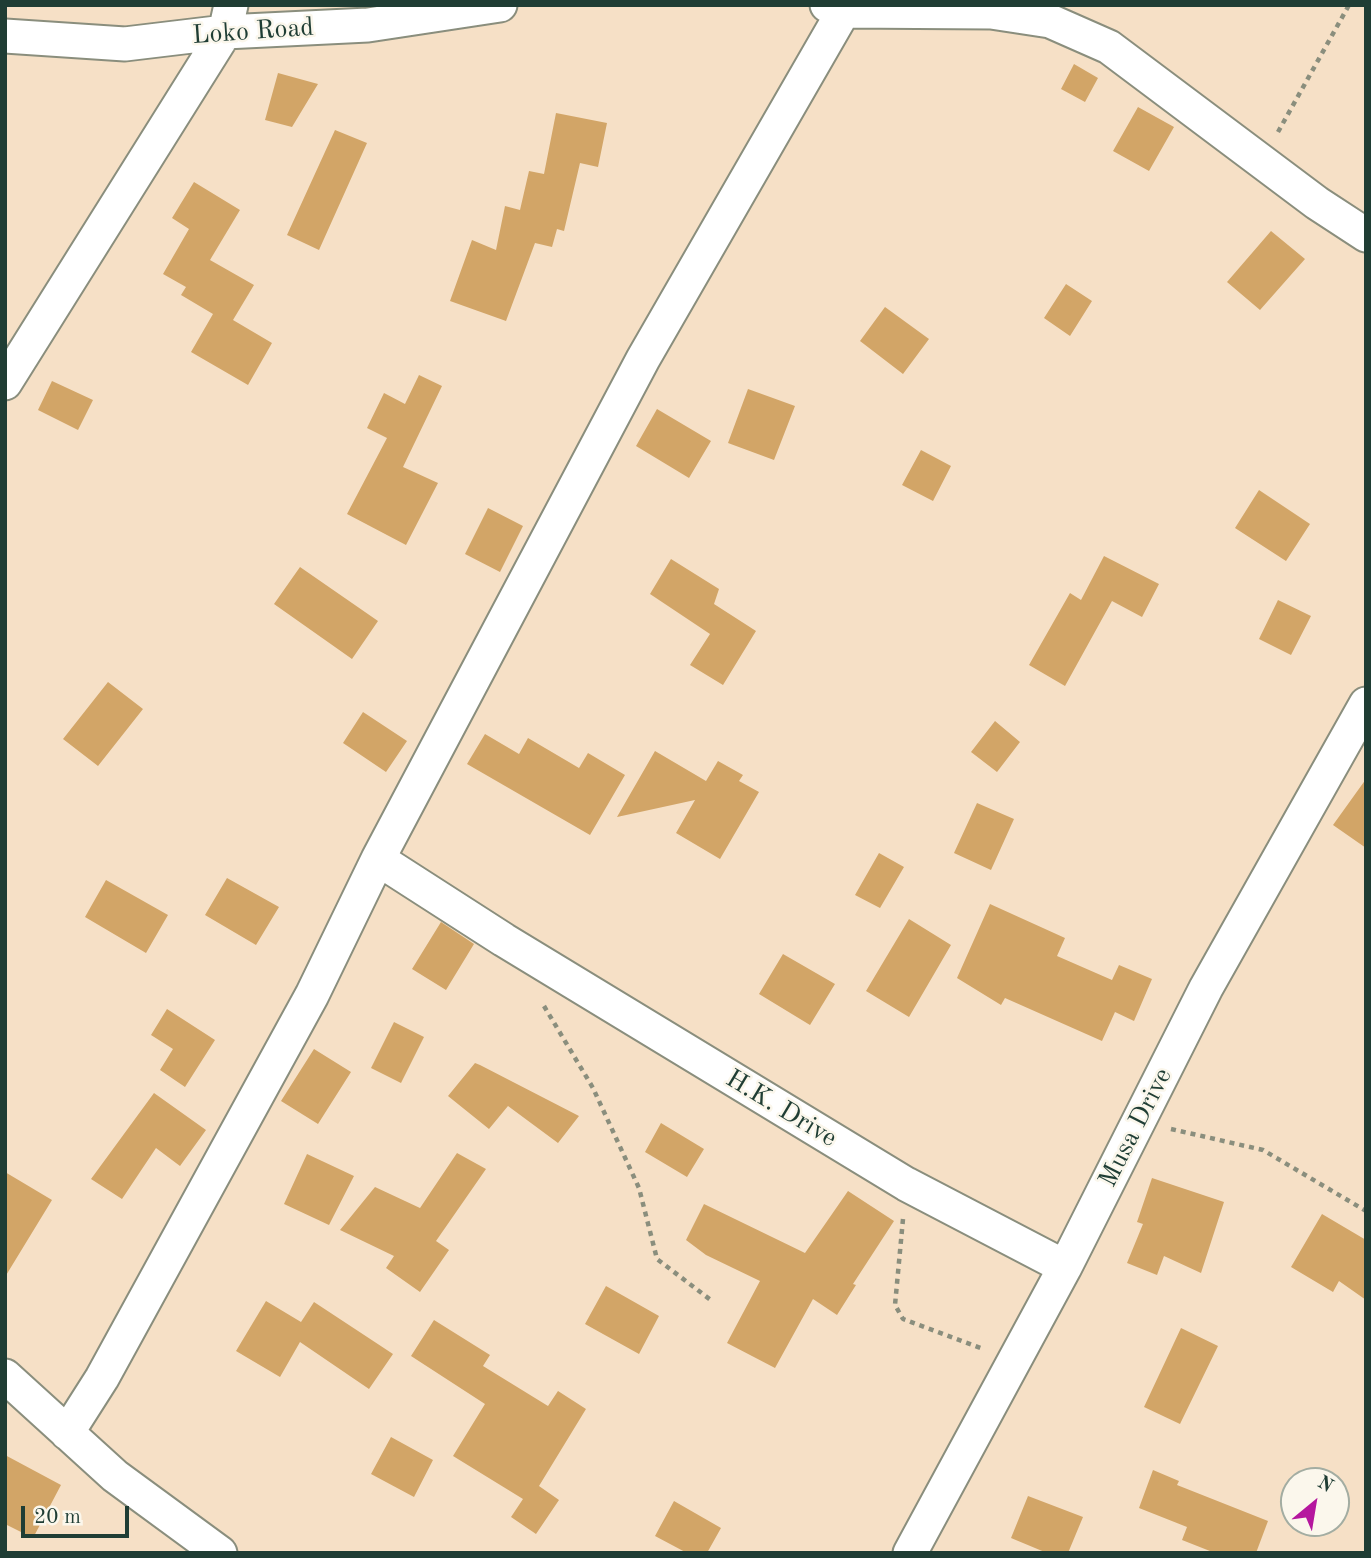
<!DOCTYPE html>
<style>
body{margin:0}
#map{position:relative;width:1371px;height:1558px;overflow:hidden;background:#f6e0c6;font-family:"Old Standard TT",serif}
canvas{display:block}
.frame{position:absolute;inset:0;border:7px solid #1f3d34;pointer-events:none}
.north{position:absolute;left:1280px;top:1467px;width:70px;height:70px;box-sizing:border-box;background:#fbf7ec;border:2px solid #a3ada2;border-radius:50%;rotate:30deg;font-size:19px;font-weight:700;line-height:28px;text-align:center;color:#1f3d34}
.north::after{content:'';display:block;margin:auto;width:24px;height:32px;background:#b5179e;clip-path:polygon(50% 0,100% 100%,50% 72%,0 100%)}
.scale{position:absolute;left:21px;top:1506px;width:108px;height:32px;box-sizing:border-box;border:4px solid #1f3d34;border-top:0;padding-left:9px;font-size:21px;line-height:24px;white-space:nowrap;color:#1f3d34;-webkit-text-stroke:5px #fbf7ec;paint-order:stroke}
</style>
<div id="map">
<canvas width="1371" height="1558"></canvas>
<div class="frame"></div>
<div class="north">N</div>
<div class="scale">20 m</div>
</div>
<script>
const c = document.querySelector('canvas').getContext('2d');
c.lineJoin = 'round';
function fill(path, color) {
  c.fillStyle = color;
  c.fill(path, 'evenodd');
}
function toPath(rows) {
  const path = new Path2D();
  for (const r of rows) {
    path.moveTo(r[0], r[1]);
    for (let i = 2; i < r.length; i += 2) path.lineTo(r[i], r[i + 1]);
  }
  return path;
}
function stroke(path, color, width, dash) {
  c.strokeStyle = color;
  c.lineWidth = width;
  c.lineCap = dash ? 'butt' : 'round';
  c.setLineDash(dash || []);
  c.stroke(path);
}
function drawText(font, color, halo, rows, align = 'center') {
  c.font = font + ' "Old Standard TT",serif';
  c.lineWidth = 5;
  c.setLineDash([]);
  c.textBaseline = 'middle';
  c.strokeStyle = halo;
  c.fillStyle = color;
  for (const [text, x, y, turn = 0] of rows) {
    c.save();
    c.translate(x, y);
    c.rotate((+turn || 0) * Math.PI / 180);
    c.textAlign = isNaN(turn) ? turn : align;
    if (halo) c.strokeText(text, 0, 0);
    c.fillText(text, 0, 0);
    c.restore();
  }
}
const building = toPath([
 [1074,64,1098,78,1085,102,1061,89],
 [278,73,318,84,292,127,265,120],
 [1138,107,1174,127,1149,171,1113,151],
 [556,113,607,123,598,167,580,163,564,231,557,229,552,247,535,243,506,321,450,301,472,240,496,250,505,206,520,210,529,171,544,174],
 [335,130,367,143,319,250,287,235],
 [194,182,240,210,210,260,254,285,233,320,272,343,248,385,191,352,213,314,181,295,186,287,163,274,189,229,172,218],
 [1271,231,1305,259,1260,310,1227,282],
 [1066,284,1092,301,1070,336,1044,318],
 [885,307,929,339,903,374,860,341],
 [419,375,442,386,403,467,438,483,406,545,347,514,387,438,367,428,384,393,405,404],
 [52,381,93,400,78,430,38,410],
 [748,389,795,406,774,460,728,443],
 [657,409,711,441,689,478,636,446],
 [921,450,951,466,933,501,902,485],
 [1259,490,1310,524,1286,561,1235,528],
 [488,508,523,526,500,572,465,554],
 [1104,556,1159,584,1142,617,1112,601,1065,686,1029,665,1070,593,1081,600],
 [671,559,719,589,714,604,756,631,723,685,690,665,710,634,650,594],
 [300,567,378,621,352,659,274,604],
 [1278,600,1311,616,1291,655,1259,639],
 [108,682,143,709,98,766,63,739],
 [363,712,407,741,386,772,343,743],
 [995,721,1020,742,997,772,971,752],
 [485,734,519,754,528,738,579,768,588,753,625,775,590,835,467,764],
 [655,751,706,781,718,761,743,775,739,781,759,792,720,859,676,833,695,800,617,817],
 [1366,779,1366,848,1333,825],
 [977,803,1014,819,991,870,954,853],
 [879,853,904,867,880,908,855,895],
 [227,878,279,907,256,945,205,915],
 [106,880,168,915,146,953,85,917],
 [990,904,1065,938,1057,956,1112,980,1119,965,1152,979,1134,1021,1115,1012,1102,1041,1005,998,1001,1005,957,978],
 [909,919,951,945,909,1017,866,991],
 [441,922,474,944,446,990,412,969],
 [783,954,835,984,810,1025,759,994],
 [167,1009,215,1040,185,1087,160,1070,173,1049,151,1035],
 [394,1022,424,1037,401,1083,371,1068],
 [314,1049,351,1072,318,1124,281,1101],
 [475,1063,480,1065,579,1116,558,1143,508,1106,489,1129,448,1096],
 [154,1093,206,1130,180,1166,156,1148,122,1199,91,1179],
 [661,1123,704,1149,687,1177,645,1152],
 [457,1153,486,1169,436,1241,449,1250,420,1292,386,1268,394,1256,340,1230,375,1187,420,1208],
 [307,1154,354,1176,329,1225,284,1204],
 [5,1172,52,1200,5,1277],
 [1152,1178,1224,1202,1201,1273,1164,1256,1157,1275,1127,1263,1143,1224,1137,1222],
 [848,1191,894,1221,853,1284,856,1285,837,1315,813,1299,775,1368,727,1343,760,1281,706,1255,686,1240,704,1204,805,1253],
 [1322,1214,1366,1240,1366,1300,1339,1281,1333,1292,1291,1267],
 [606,1286,659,1316,639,1354,585,1324],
 [266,1301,301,1322,314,1302,393,1354,369,1389,300,1342,280,1377,236,1351],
 [434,1320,490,1355,483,1366,548,1406,558,1391,586,1409,539,1486,559,1500,536,1534,511,1517,523,1499,453,1456,485,1404,411,1356],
 [1181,1328,1218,1346,1180,1424,1144,1407],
 [391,1437,433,1460,414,1497,371,1474],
 [5,1455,61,1485,33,1538,5,1524],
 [1153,1470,1179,1481,1177,1485,1268,1521,1256,1553,1215,1553,1182,1540,1187,1527,1139,1508],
 [1028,1496,1083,1517,1068,1553,1047,1553,1011,1538],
 [674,1501,721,1528,707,1553,687,1553,655,1536]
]);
const path = toPath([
 [1278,132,1349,5],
 [544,1006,593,1088,639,1188,657,1259,712,1301],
 [1171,1129,1263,1150,1366,1211],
 [903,1219,895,1305,903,1319,983,1349]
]);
const street = toPath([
 [827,5,844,11,991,12,1050,21,1109,47,1317,203,1366,235],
 [5,36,125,44,225,32,368,25,500,5],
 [5,383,225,32,231,5],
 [378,859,504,940,906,1184,1065,1267],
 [5,1376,115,1476,220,1553],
 [67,1433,102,1378,312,995,378,859,643,359,847,5],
 [910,1553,1065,1267,1206,988,1366,704]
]);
const streetNames = [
 ["Loko Road",253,32,-4],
 ["H.K. Drive",781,1109,31],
 ["Musa Drive",1136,1128,-63]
];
fill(building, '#d2a567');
stroke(street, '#8a8e7d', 37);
stroke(path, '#8a8e7d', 4.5, [5, 5]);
stroke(street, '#fff', 33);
drawText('26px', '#1f3d34', '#fbf7ec', streetNames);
</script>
